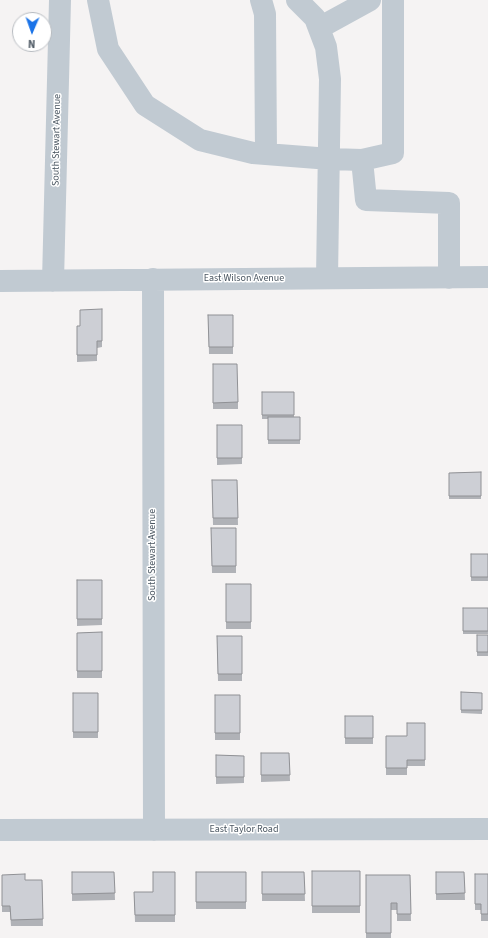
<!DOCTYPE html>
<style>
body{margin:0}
#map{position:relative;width:488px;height:938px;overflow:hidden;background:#f5f3f3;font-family:"Source Sans 3",sans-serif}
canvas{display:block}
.north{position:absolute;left:12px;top:12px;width:40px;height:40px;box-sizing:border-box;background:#fff;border:1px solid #b7bbc0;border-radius:50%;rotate:182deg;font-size:11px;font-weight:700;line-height:16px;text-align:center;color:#4a5661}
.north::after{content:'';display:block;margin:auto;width:14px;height:18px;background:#1a73e8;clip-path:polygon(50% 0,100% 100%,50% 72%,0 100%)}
</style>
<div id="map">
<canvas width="488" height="938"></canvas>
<div class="north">N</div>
</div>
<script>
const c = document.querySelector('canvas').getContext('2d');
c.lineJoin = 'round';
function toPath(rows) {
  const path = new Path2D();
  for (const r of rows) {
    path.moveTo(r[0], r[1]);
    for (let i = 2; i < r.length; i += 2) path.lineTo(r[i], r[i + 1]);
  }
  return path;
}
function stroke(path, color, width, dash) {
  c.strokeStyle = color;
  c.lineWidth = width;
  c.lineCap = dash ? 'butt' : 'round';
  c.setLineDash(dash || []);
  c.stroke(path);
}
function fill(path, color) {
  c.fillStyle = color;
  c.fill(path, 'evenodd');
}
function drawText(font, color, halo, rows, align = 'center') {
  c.font = font + ' "Source Sans 3",sans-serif';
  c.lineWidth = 3;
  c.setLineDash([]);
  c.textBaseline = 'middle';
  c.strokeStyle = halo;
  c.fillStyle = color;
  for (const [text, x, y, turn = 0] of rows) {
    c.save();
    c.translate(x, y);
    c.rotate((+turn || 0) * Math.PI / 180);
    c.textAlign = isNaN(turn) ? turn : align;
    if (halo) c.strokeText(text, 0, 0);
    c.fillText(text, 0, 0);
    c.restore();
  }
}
const minor = toPath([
 [98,0,108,49,145,105,200,140,253,153,330,159,362,160,366,200,449,203,449,278],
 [261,0,265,14,266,154],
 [297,0,315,18,326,47,330,79,327,278],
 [319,28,370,0],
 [362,160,393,153,393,0],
 [153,279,154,830],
 [0,281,488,277],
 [53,281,60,0],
 [0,830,488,829]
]);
const wall = toPath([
 [102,309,102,347,97,348,97,361,77,362,77,326,80,326],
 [208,315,233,315,233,354,209,354],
 [213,364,238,402,238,409,213,409],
 [262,392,294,392,294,417,300,417,300,444,268,444,268,419,262,419],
 [217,425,242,458,242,464,217,465],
 [481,472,481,499,449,499,449,473],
 [212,480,237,480,238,525,213,525],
 [211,528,236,528,236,573,212,573],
 [471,554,488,554,488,581,471,581],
 [77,580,102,580,102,625,77,626],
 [226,584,251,584,251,629,226,629],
 [463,608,488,608,488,634,463,634],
 [102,632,102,678,77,678,77,633],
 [477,635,488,635,488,656,477,656],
 [217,636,242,636,242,681,218,681],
 [461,692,482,693,482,714,461,713],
 [73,693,98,693,98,738,73,738],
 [215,695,240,695,240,740,215,740],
 [345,716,373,716,373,744,345,744],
 [425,723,425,766,407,766,407,775,386,775,386,736,407,736],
 [261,753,289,753,290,781,261,782],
 [216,755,244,756,244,783,216,784],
 [312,871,360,871,360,913,312,913],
 [72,872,114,872,115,900,72,901],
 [175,872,175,922,135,922,134,892,153,892],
 [196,872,246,872,246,909,196,909],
 [262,872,304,872,305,901,262,901],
 [436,872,464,872,465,900,436,900],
 [475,874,488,874,488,921,481,921,481,910,475,910],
 [2,875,25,880,42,880,43,926,11,926,10,912,2,912],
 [366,875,410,875,411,921,397,921,397,910,391,910,391,938,366,938]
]);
const building = toPath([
 [102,309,102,341,97,341,97,355,77,355,77,326,80,326,80,310,102,309],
 [208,315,233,315,233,347,209,347,208,315],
 [213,364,237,364,238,402,213,403,213,364],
 [262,392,294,392,294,415,262,415,262,392],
 [268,417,300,417,300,440,268,440,268,417],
 [217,425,242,425,242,458,217,458,217,425],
 [481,472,481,496,449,496,449,473,481,472],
 [212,480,237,480,238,518,213,518,212,480],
 [211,528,236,528,236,566,212,566,211,528],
 [471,554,488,554,488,577,471,577,471,554],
 [77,580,102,580,102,619,77,619,77,580],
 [226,584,251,584,251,622,226,622,226,584],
 [463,608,488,608,488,631,463,631,463,608],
 [102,632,102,671,77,671,77,633,102,632],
 [477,635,488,635,488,652,477,652,477,635],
 [217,636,242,636,242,674,218,674,217,636],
 [461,692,482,693,482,710,461,710,461,692],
 [73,693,98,693,98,732,73,732,73,693],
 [215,695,240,695,240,733,215,733,215,695],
 [345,716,373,716,373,738,345,738,345,716],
 [407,723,425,723,425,760,407,760,407,768,386,768,386,736,407,736,407,723],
 [261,753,289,753,290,775,261,775,261,753],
 [216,755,244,756,244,777,216,777,216,755],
 [312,871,360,871,360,906,312,906,312,871],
 [72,872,114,872,115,893,72,894,72,872],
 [153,872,175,872,175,915,135,915,134,892,153,892,153,872],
 [196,872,246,872,246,902,196,902,196,872],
 [262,872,304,872,305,894,262,894,262,872],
 [436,872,464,872,465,893,436,894,436,872],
 [25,874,25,880,42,880,43,919,11,920,10,906,2,906,2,875,25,874],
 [475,874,488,874,488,914,481,914,481,904,475,904,475,874],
 [366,875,410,875,411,914,397,914,397,903,391,903,391,933,366,933,366,875]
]);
const streetNames = [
 ["South Stewart Avenue",57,140,-89],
 ["East Wilson Avenue",244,279],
 ["South Stewart Avenue",153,555,-90],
 ["East Taylor Road",244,830]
];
stroke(minor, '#c1cad2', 22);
fill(wall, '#b0b2b7');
fill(building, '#cdcfd5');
stroke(building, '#909195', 1);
drawText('10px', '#4a5661', '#fff', streetNames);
</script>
